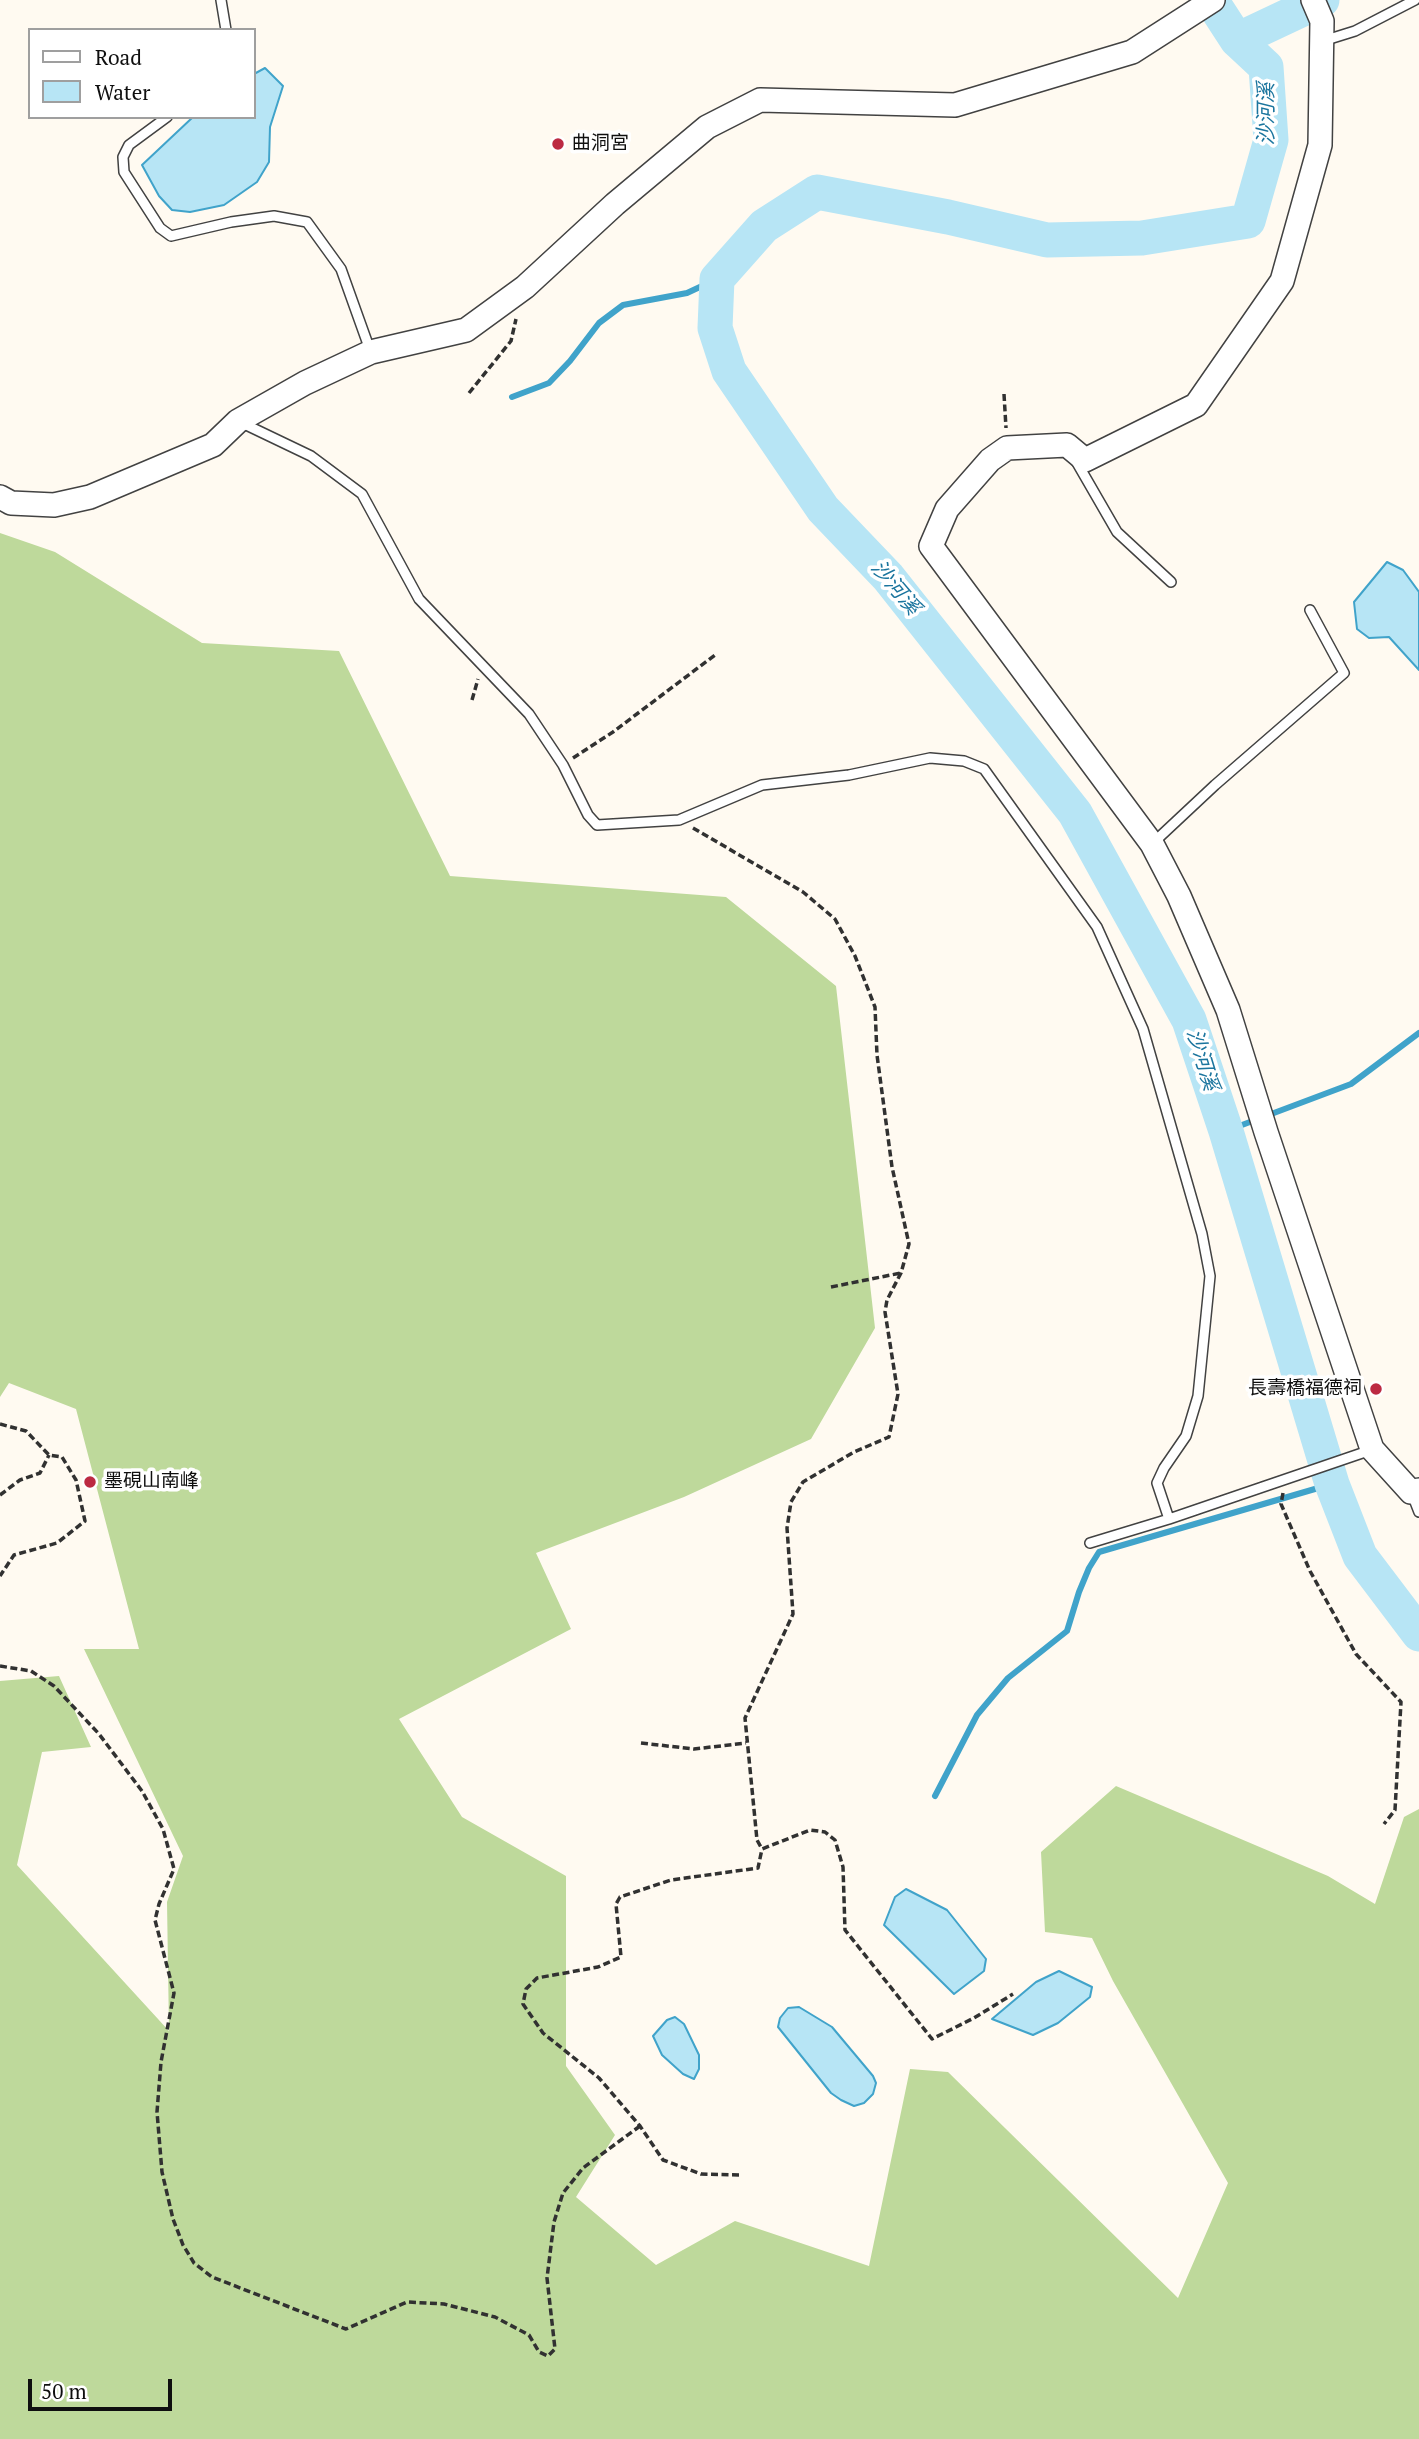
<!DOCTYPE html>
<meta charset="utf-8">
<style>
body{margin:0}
#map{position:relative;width:1419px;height:2439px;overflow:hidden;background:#fffaf1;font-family:"PT Serif",serif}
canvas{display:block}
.legend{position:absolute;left:28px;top:28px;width:228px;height:91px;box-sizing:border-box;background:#fff;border:2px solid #9f9f9f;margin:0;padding:9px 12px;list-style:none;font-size:21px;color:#0f0f0f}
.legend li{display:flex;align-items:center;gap:14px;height:35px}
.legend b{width:35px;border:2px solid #9f9f9f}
.scale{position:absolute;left:28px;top:2379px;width:144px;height:32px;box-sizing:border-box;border:4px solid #0f0f0f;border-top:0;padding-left:9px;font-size:21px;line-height:24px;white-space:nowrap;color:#0f0f0f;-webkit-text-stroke:5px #fff;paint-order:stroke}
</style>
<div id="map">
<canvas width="1419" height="2439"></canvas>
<ul class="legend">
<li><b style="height:9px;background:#fff"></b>Road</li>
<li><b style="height:19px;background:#b7e5f5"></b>Water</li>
</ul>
<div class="scale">50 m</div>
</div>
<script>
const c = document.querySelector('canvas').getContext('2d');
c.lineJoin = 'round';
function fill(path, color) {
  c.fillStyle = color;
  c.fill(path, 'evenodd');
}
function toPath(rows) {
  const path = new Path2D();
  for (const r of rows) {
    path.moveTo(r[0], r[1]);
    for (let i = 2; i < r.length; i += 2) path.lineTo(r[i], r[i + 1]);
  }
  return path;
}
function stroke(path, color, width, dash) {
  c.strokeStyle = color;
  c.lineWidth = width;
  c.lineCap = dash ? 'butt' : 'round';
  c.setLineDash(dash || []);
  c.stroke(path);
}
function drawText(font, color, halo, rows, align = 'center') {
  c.font = font + ' "PT Serif","Noto Sans TC",serif';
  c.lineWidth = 7;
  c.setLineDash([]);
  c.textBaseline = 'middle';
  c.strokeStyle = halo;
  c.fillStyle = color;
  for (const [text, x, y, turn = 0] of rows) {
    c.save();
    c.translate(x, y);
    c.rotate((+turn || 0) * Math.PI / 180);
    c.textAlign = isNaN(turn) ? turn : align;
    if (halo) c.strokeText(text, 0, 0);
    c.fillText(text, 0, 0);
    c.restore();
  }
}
const forest = toPath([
 [0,533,55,552,202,643,339,651,450,876,726,897,836,986,875,1328,811,1439,684,1497,536,1553,571,1629,399,1719,462,1817,566,1876,566,2066,615,2135,576,2197,656,2265,735,2221,869,2266,910,2069,948,2072,1178,2298,1228,2183,1113,1981,1092,1938,1045,1932,1041,1852,1116,1786,1328,1876,1375,1904,1404,1817,1419,1809,1419,2439,0,2439,0,1681,59,1676,91,1747,42,1752,17,1865,169,2031,167,1902,183,1856,84,1649,139,1649,76,1409,9,1383,0,1397]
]);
const water = toPath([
 [265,68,283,86,270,127,269,162,257,182,224,205,190,212,172,210,159,196,142,165,193,117,254,117,254,74,265,68],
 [1387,562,1403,570,1419,592,1419,670,1389,637,1369,638,1357,629,1354,602,1387,562],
 [906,1889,947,1910,986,1959,984,1971,954,1994,884,1925,895,1897,906,1889],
 [1059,1971,1092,1987,1090,1997,1058,2023,1033,2035,992,2019,1036,1982,1059,1971],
 [799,2007,832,2027,873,2076,876,2083,873,2094,864,2103,854,2106,841,2100,831,2093,778,2027,780,2018,788,2008,799,2007],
 [675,2017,684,2024,699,2055,699,2069,694,2079,683,2074,662,2055,653,2036,667,2020,675,2017]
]);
const stream = toPath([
 [512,397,549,383,570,361,599,323,623,305,687,293,717,279],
 [1226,1131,1351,1084,1419,1033],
 [935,1796,977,1715,1008,1678,1067,1631,1079,1592,1089,1568,1099,1552,1332,1484]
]);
const river = toPath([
 [1211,0,1237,40,1266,67,1271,140,1248,221,1142,238,1047,240,948,217,817,192,764,226,717,279,715,328,729,371,823,509,888,577,1075,813,1189,1020,1226,1131,1332,1484,1360,1556,1419,1634],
 [1237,40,1322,0]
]);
const path = toPath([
 [469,393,511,341,516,319],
 [1004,394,1006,428],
 [472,700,478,679],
 [573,758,613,732,715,655],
 [693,828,803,892,835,919,855,956,875,1007,877,1055,892,1167,909,1244,901,1273,887,1300,885,1312,898,1394,889,1437,854,1452,803,1482,791,1502,787,1528,793,1614,745,1718,757,1840,762,1849,810,1830,825,1832,835,1840,843,1867,845,1930,932,2039,974,2018,1013,1994],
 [831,1287,901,1273],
 [0,1424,26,1431,49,1455,62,1457,76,1480,85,1521,57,1543,14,1555,0,1576],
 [1283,1493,1281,1504,1310,1571,1356,1654,1401,1702,1395,1810,1384,1824],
 [0,1495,20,1480,40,1473,49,1455],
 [0,1666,31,1671,54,1686,99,1734,142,1791,163,1829,174,1869,159,1904,155,1920,174,1993,161,2062,157,2112,162,2172,173,2219,183,2245,194,2263,212,2277,346,2329,407,2302,444,2304,495,2317,529,2335,539,2352,548,2356,555,2349,547,2278,554,2222,563,2193,583,2168,640,2126],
 [641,1743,694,1749,746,1743],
 [739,2175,701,2174,663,2160,640,2126,599,2078,543,2033,523,2004,526,1989,537,1978,598,1967,621,1957,616,1904,620,1897,671,1880,758,1868,762,1849]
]);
const service = toPath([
 [221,0,226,30],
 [1323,41,1355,31,1415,0],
 [167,117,129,145,123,157,124,172,160,228,171,236,231,222,274,216,307,222,341,269,370,350],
 [240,422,311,456,362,494,419,599,529,714,563,765,588,815,597,825,679,820,762,785,849,775,930,758,964,761,984,769,1097,927,1143,1029,1202,1234,1210,1276,1198,1396,1186,1436,1164,1468,1157,1483,1169,1519],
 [1076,461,1117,532,1171,582],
 [1153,843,1215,785,1344,673,1310,610],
 [1412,1494,1419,1512],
 [1090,1543,1169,1519,1371,1450]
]);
const tertiary = toPath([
 [1313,0,1322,21,1320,145,1282,281,1196,405,1085,460,1067,445,1007,448,990,460,947,509,931,546,1152,844,1179,896,1228,1010,1266,1132,1372,1449,1411,1492,1419,1490],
 [0,497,11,503,54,505,90,497,213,445,238,421,305,383,371,352,466,330,525,287,615,204,707,127,760,100,955,105,1132,52,1213,0]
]);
const markers = [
 [558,144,7,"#bc2a43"],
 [1376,1389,7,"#bc2a43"],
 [90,1482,7,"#bc2a43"]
];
const poiNames = [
 ["曲洞宮",572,144],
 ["長壽橋福德祠",1362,1389,"right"],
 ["墨硯山南峰",104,1482]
];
const waterNames = [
 ["沙河溪",1267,114,-90],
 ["沙河溪",895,588,50],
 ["沙河溪",1202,1060,73]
];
fill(forest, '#bed99b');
fill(water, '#b7e5f5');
stroke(water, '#40a3ca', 2);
stroke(stream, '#40a3ca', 6);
stroke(river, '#b7e5f5', 35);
stroke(service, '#424242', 12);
stroke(tertiary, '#424242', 26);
stroke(path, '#313131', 3.5, [7, 3.5]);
stroke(service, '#fff', 9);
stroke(tertiary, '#fff', 23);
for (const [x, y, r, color] of markers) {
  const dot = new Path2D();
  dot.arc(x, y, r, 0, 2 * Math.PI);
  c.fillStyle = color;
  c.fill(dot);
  stroke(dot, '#fff', 2.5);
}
drawText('19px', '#0f0f0f', '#fff', poiNames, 'left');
drawText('italic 21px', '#1b759e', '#fff', waterNames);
</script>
